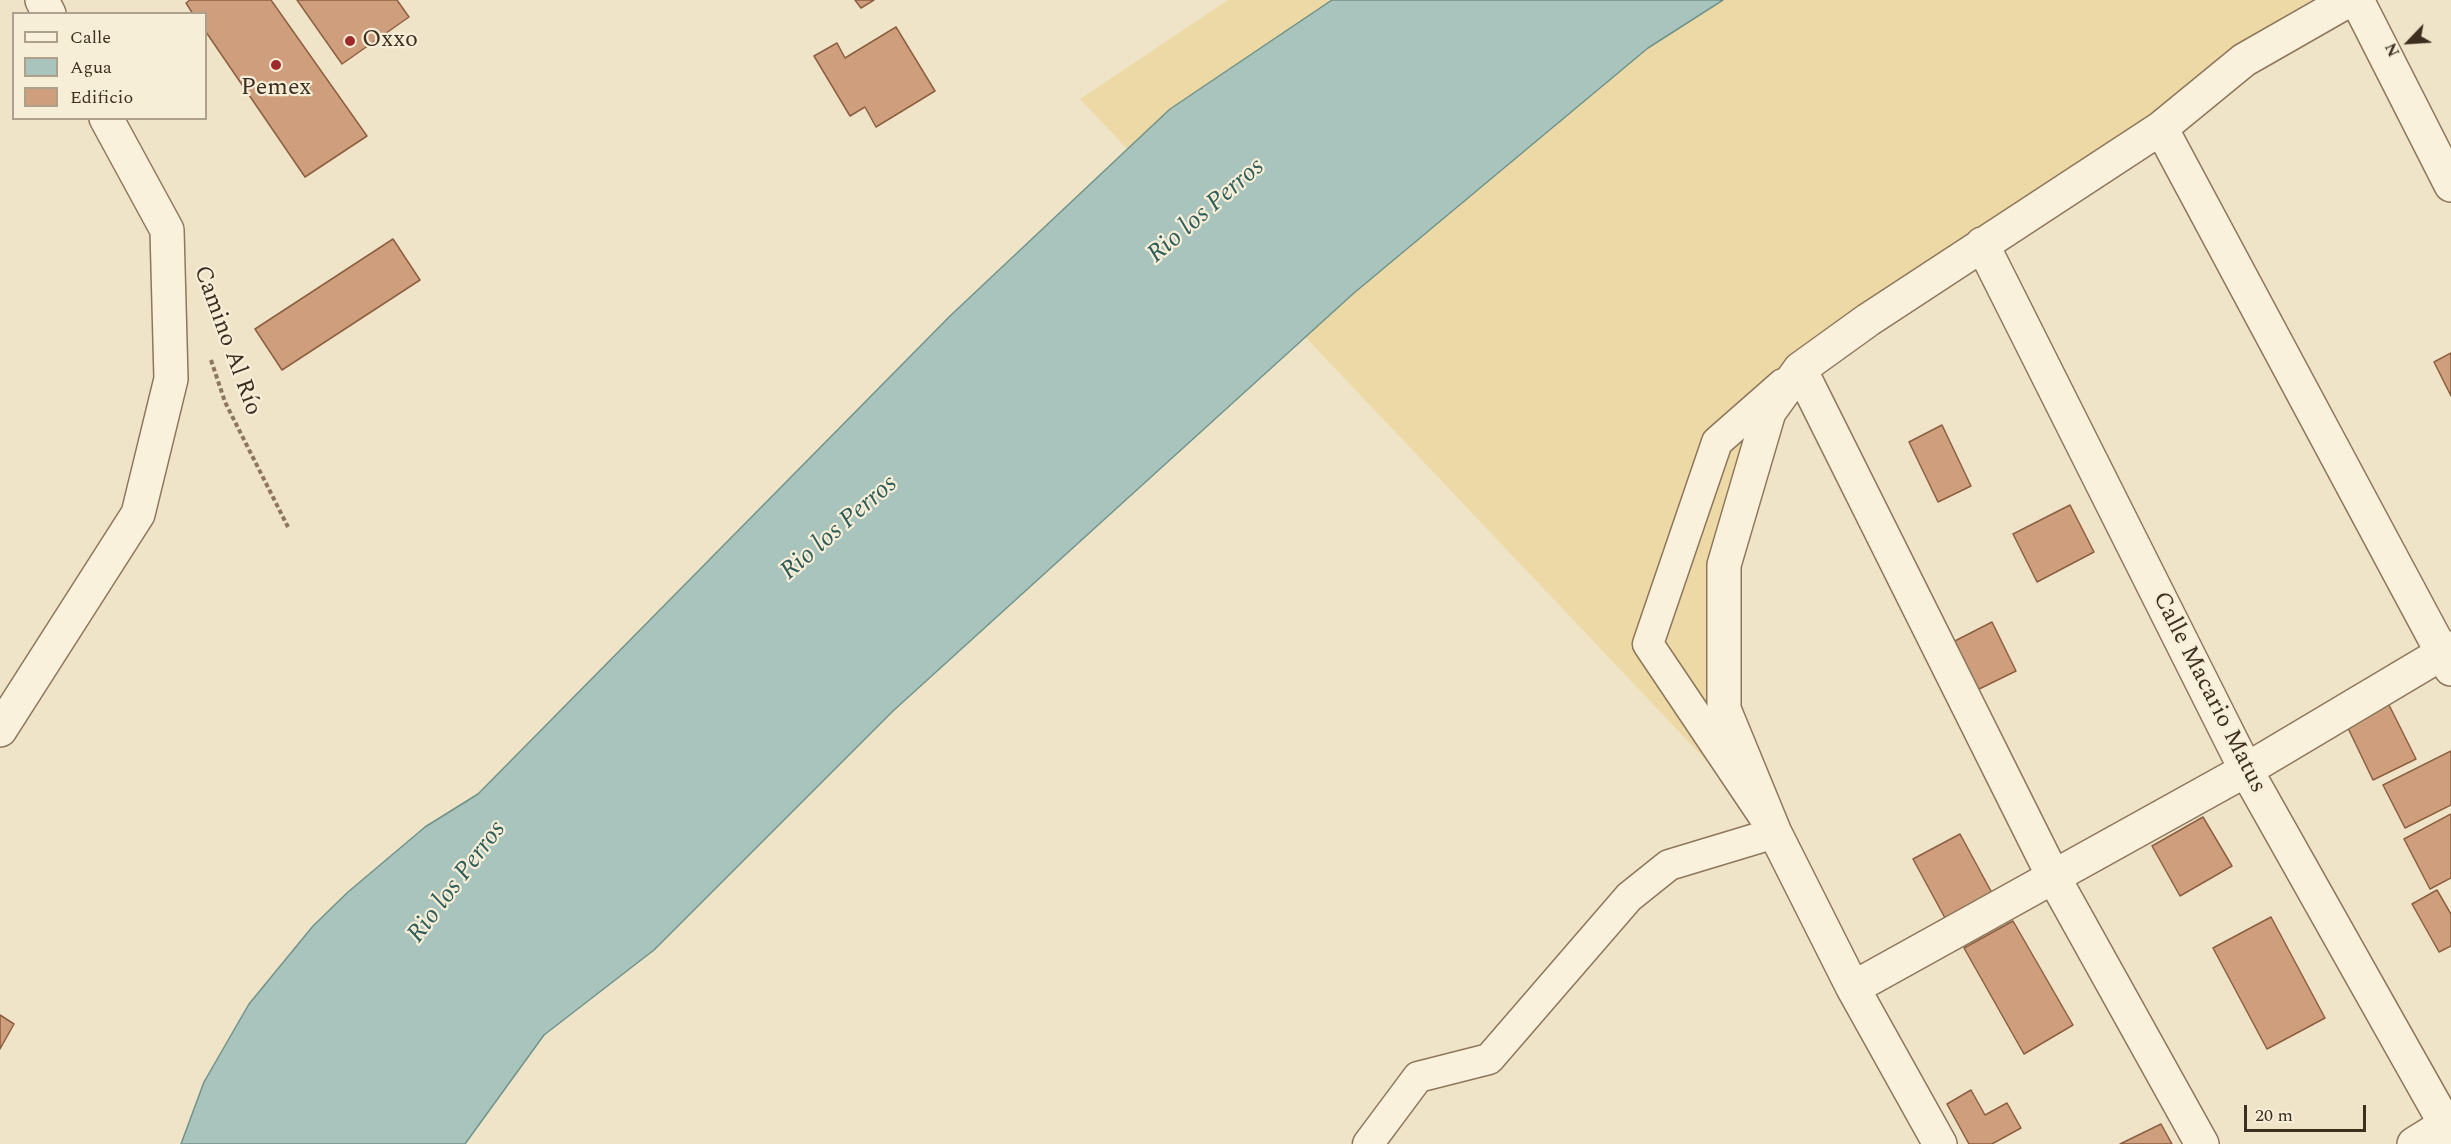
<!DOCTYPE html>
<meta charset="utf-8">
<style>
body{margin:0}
#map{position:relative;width:2451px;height:1144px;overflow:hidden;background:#f0e4c8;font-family:Spectral,serif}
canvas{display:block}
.legend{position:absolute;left:12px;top:12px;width:195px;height:108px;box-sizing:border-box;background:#f7eed8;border:2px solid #ada18e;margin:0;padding:8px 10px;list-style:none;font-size:18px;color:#3d2e20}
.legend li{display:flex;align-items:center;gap:12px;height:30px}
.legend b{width:30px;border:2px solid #ada18e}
.north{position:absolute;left:2379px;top:12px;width:60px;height:60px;-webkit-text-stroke:4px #f7eed8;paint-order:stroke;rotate:245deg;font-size:16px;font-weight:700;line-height:24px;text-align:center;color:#3d2e20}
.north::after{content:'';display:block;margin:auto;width:21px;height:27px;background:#3d2e20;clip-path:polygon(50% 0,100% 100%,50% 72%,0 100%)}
.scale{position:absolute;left:2244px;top:1105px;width:122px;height:27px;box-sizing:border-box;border:3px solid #3d2e20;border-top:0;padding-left:8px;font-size:18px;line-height:21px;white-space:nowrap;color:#3d2e20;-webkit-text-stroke:4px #f7eed8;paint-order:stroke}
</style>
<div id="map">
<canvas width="2451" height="1144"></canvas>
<ul class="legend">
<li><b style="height:8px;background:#faf1dc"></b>Calle</li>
<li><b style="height:16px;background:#a9c4bc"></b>Agua</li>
<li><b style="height:16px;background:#cf9f7d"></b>Edificio</li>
</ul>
<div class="north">N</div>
<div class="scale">20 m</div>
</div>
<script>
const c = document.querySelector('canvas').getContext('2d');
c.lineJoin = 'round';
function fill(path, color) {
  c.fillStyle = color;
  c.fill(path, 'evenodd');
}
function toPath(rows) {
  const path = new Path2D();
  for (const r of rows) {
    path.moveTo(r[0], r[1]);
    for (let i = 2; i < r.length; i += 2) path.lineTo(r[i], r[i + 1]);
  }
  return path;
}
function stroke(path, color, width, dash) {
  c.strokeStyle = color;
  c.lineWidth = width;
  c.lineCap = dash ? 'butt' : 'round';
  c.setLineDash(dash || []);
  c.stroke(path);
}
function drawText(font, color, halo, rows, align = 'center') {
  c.font = font + ' Spectral,serif';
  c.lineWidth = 4.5;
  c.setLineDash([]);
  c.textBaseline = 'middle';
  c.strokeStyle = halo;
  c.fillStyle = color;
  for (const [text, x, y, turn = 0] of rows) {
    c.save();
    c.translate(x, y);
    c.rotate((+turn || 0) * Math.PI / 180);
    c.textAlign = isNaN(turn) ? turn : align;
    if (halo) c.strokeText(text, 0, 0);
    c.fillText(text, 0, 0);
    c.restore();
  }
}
const sand = toPath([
 [1228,0,2349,0,1800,369,1724,565,1724,709,1775,833,1080,99]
]);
const water = toPath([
 [1332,0,1723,0,1648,48,1354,293,893,711,654,950,544,1035,465,1144,181,1144,204,1082,249,1004,313,926,348,892,425,827,478,794,950,316,1170,109,1332,0]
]);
const building = toPath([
 [190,0,271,0,367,136,305,177,206,32,206,14,193,14,186,3,190,0],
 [297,0,397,0,409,17,342,64,297,0],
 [855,0,874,0,861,8,855,0],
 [896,27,935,91,876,127,865,107,850,116,814,56,837,43,845,58,896,27],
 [393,239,420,280,282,370,255,329,393,239],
 [2451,353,2451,396,2434,362,2451,353],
 [1942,425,1971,486,1938,502,1909,442,1942,425],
 [2070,505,2094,552,2037,582,2013,534,2070,505],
 [1992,622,2016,671,1971,693,1947,645,1992,622],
 [2388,703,2416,759,2373,780,2346,724,2388,703],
 [2451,751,2451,805,2405,828,2383,785,2451,751],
 [2451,814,2451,878,2430,889,2404,839,2451,814],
 [2203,817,2232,866,2180,896,2152,846,2203,817],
 [1960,834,1992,893,1945,918,1913,859,1960,834],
 [2437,890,2451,914,2451,946,2439,952,2412,904,2437,890],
 [2271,917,2325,1018,2267,1049,2213,948,2271,917],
 [2013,921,2073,1025,2024,1054,1964,948,2013,921],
 [0,1015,14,1024,0,1049,0,1015],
 [1971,1090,1985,1115,2007,1103,2021,1128,1992,1144,1969,1144,1947,1104,1971,1090],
 [2161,1124,2172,1144,2120,1144,2161,1124]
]);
const path = toPath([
 [211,360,225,402,288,527]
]);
const pedestrian = toPath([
 [1368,1144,1418,1077,1489,1059,1629,897,1669,865,1775,833,1648,644,1717,442,1783,384]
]);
const minor = toPath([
 [42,0,49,14],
 [2357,0,2451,185],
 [2161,128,2451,669],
 [1982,244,2246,770,2451,1134],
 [1800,369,2054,878,2202,1144],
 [0,730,138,514,171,379,167,230,106,118],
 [1853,988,2246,770,2451,648],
 [1940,1144,1853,988,1775,833,1724,709,1724,565,1769,412,1800,369,1868,320,2161,128,2244,60,2349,0],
 [2414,1144,2451,1121]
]);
const markers = [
 [350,41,6,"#9e2a2b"],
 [276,65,6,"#9e2a2b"]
];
const poiNames = [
 ["Oxxo",362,41],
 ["Pemex",276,89,"center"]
];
const streetNames = [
 ["Camino Al Río",226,341,70],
 ["Calle Macario Matus",2208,693,63]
];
const waterNames = [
 ["Rio los Perros",1207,212,-41],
 ["Rio los Perros",840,529,-41],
 ["Rio los Perros",458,883,-53]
];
fill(sand, '#ecd9a5');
fill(water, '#a9c4bc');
stroke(water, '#6f938a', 1.5);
fill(building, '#cf9f7d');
stroke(building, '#8d5f41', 1.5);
stroke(pedestrian, '#8d765c', 33);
stroke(minor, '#8d765c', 36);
stroke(path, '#8d765c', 4, [4.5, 3]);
stroke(pedestrian, '#faf1dc', 30);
stroke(minor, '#faf1dc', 33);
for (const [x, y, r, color] of markers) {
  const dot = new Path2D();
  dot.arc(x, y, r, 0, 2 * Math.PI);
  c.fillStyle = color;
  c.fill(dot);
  stroke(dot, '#f7eed8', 2);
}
drawText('24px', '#3d2e20', '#f7eed8', poiNames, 'left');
drawText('24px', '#3d2e20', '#f7eed8', streetNames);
drawText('italic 26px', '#2f5d5a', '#f7eed8', waterNames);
</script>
